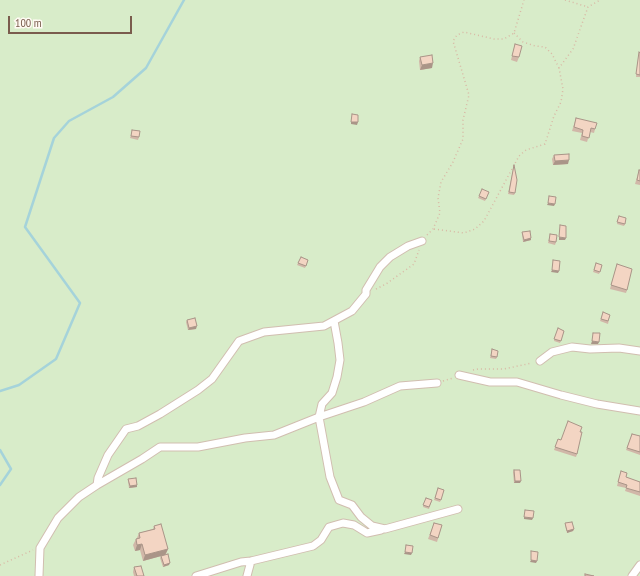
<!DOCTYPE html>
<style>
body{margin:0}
#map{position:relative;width:640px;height:576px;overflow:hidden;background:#fdf6ec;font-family:"PT Sans Narrow",sans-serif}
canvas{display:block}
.scale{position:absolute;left:8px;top:16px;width:124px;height:18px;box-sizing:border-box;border:2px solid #7a5c4d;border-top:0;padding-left:5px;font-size:12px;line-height:14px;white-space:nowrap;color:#7a5c4d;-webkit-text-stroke:3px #fffaf3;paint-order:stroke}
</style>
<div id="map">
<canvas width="640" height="576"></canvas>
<div class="scale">100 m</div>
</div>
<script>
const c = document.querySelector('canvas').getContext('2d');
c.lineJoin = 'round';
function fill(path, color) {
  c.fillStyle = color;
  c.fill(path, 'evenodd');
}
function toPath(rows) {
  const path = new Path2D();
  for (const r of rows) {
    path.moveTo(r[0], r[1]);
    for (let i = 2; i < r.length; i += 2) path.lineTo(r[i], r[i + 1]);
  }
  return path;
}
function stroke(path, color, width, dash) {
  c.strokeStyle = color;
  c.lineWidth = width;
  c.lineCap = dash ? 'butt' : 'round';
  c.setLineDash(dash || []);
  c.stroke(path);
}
const green = toPath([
 [0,0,640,0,640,576,0,576]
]);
const stream = toPath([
 [0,391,19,385,56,359,80,303,25,227,54,138,69,121,113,97,146,68,184,0],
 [0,450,11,469,0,485]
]);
const path = toPath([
 [565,0,588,7],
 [514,33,523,42,535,46,545,47,552,54,559,68],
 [434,229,464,233,475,229,484,221,519,156,526,150,545,144,554,116,561,102,563,89,559,68,573,49,588,7,600,0],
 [427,235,433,229,440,213,438,198,441,182,453,162,463,139,463,120,469,95,453,41,457,35,464,32,494,39,504,39,514,33,524,0],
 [376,289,386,284,414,264,419,250],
 [473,370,478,369,504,369,532,363],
 [443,381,453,378],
 [0,565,33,550]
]);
const minor = toPath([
 [334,321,338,343,340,360,337,377,332,393,322,404,319,417,330,477,339,500,352,505,361,517,372,526,385,529,458,509],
 [540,361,552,352,572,347,590,349,619,348,640,351],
 [459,375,490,382,517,382,561,395,597,404,640,411],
 [97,485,142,459,160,447,198,447,245,438,274,435,319,417,364,402,400,386,437,383],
 [39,576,40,548,58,518,79,497,97,485,98,478,108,455,126,429,138,426,160,414,198,390,212,379,239,341,264,332,324,326,352,311,366,294,366,290,380,267,390,257,408,246,422,241],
 [196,576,241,562,251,561,313,546,321,540,329,527,343,523,354,525,367,533,381,530],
 [247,576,251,561],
 [632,576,640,565]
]);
const wall = toPath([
 [515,44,519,57,517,62,511,60],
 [639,52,640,53,640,77,636,77],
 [420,57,432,68,420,70,419,61],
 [576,118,595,129,594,133,590,132,587,142,580,140,582,133,572,131],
 [132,132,139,137,138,140,130,138],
 [554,155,568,164,553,165,552,159],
 [514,165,515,193,514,195,508,194],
 [639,170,640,170,640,185,635,184],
 [489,192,485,201,478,198,479,196],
 [619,216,625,224,624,226,617,224],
 [522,232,531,238,531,240,523,242,522,234],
 [550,234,556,242,555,245,548,243],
 [301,257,308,260,305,268,297,265],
 [596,263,602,265,599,274,593,272],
 [617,264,627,290,626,293,610,289],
 [603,312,610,315,608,324,600,321],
 [187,320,196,329,188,330,186,322],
 [558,328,564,331,560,343,554,341],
 [492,349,497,357,496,359,490,358],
 [580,432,577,454,576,457,554,450,558,439,561,440],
 [632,434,640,436,640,455,626,450],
 [514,470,520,483,514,483,513,472],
 [621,471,626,477,640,482,640,496,625,491,626,488,617,486],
 [128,479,137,485,137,487,129,488,128,481],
 [438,488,444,490,440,502,434,500],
 [426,498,432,500,429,509,423,507],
 [434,523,442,525,437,542,428,539],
 [565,523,574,529,573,531,567,533,565,525],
 [154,526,168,549,166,554,169,565,163,567,160,558,161,556,143,561,140,550,135,551,133,545,136,539,137,538,139,533,153,529],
 [134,567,144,576,134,576,133,572]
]);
const shadedWall = toPath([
 [433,63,432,68,420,70,422,65],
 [351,122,358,122,357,125,351,124],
 [569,160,568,164,553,165,555,161],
 [548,203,555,204,554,206,547,205],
 [559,237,566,238,565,240,559,240],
 [531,238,531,240,523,242,524,240],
 [552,270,559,271,558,273,551,272],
 [197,326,196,329,188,330,189,328],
 [592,341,599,342,598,344,591,344],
 [515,481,521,481,520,483,514,483],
 [137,485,137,487,129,488,130,486],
 [524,517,533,518,532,520,524,519],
 [574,529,573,531,567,533,567,531],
 [142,544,140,550,135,551,137,545],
 [168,549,165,555,143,561,145,555],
 [405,552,412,553,411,555,404,554],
 [531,560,537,561,536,563,530,562],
 [170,563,169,565,163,567,164,565]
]);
const building = toPath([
 [515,44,522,46,519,57,512,56,515,44],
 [639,52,640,53,640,75,636,74,639,52],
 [432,55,433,63,422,65,420,57,432,55],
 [352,114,358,115,358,122,351,122,352,114],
 [576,118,597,123,595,129,591,128,589,138,582,136,583,130,574,127,576,118],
 [132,130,140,131,139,137,131,136,132,130],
 [569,154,569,160,555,161,554,155,569,154],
 [514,165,517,180,515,193,509,192,514,165],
 [639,170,640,170,640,181,637,180,639,170],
 [482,189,489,192,486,199,479,196,482,189],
 [549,196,556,197,555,204,548,203,549,196],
 [619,216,626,218,625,224,617,222,619,216],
 [560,225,566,226,566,238,559,237,560,225],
 [530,231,531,238,524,240,522,232,530,231],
 [550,234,557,235,556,242,549,241,550,234],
 [301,257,308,260,306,266,298,263,301,257],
 [553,260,560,261,559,271,552,270,553,260],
 [596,263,602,265,600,272,594,270,596,263],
 [617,264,632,269,627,290,611,285,617,264],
 [603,312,610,315,608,321,601,319,603,312],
 [195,318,197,326,189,328,187,320,195,318],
 [558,328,564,331,561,341,554,339,558,328],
 [593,333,600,333,599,342,592,341,593,333],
 [492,349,498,351,497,357,491,356,492,349],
 [568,421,582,427,580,432,582,432,577,454,555,447,558,439,561,440,568,421],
 [632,434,640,436,640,452,627,448,632,434],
 [514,470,520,470,521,481,515,481,514,470],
 [621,471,627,473,626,477,640,482,640,492,626,488,627,485,618,482,621,471],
 [136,478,137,485,130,486,128,479,136,478],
 [438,488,444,490,441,500,435,498,438,488],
 [426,498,432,500,429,507,423,505,426,498],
 [525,510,534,511,533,518,524,517,525,510],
 [572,522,574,529,567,531,565,523,572,522],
 [434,523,442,525,438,538,430,535,434,523],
 [161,524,168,549,145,555,142,544,137,545,136,539,140,538,139,533,155,529,154,526,161,524],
 [406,545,413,546,412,553,405,552,406,545],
 [531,551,538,552,537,561,531,560,531,551],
 [168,554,170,563,164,565,161,556,168,554],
 [141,566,144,576,137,576,134,567,141,566],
 [585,574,594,576,585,576,585,574]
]);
fill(green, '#d8ecc9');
stroke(stream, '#a5d3da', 2.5);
stroke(minor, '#d1beb0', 9);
stroke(path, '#d9b8a5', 1.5, [1, 3]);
stroke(minor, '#fff', 7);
fill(wall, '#d1b7a8');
fill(shadedWall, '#aa9588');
fill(building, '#f3d5c3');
stroke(building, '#aa9588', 1);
</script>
